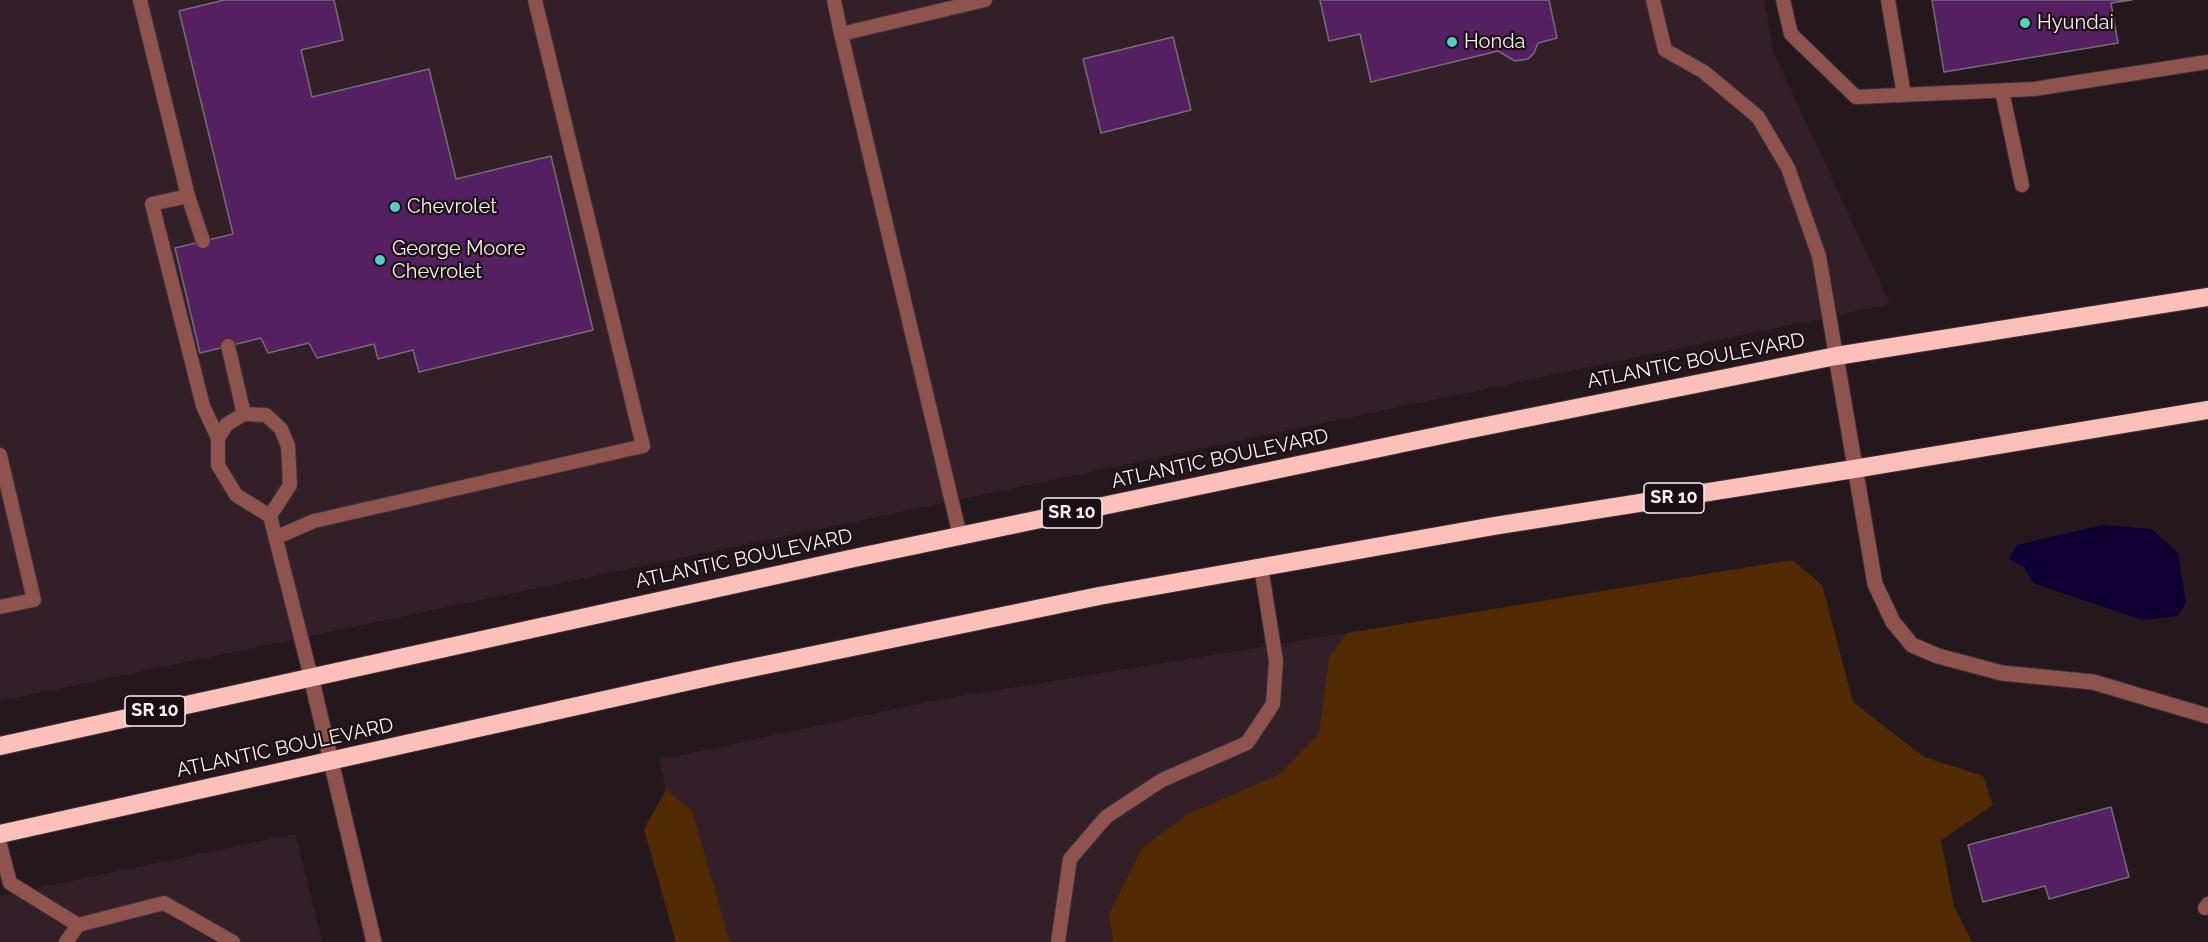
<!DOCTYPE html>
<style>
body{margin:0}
canvas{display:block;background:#25181d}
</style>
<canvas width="2208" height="942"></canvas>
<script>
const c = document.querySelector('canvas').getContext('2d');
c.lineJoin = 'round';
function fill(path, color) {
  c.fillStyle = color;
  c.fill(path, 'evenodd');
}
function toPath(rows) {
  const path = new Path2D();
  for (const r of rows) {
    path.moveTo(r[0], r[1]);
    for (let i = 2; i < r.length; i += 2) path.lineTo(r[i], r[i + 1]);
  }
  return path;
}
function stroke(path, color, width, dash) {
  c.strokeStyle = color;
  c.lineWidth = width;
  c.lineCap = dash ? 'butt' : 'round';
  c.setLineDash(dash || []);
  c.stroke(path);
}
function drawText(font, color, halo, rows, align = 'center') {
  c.font = font + ' Raleway,sans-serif';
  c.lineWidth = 4.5;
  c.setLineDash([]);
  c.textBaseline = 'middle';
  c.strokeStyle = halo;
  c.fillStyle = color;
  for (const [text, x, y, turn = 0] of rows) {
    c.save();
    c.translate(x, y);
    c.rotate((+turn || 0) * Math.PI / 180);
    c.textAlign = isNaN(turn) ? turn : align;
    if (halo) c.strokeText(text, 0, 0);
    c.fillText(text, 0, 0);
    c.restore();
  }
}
const built = toPath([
 [0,0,1764,0,1773,51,1890,304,0,701],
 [1347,633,1329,657,1319,733,1280,774,1188,814,1109,914,1113,942,730,942,692,810,666,790,659,760,937,700],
 [295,834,322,942,0,942,0,896]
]);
const green = toPath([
 [1792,560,1822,585,1853,702,1924,757,1983,776,1993,805,1941,840,1954,906,1972,942,1113,942,1109,914,1142,848,1188,814,1280,774,1319,733,1329,657,1347,633],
 [666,790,692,810,730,942,676,942,644,829]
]);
const water = toPath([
 [2103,525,2152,529,2178,553,2186,603,2178,616,2142,620,2033,583,2024,567,2009,559,2017,545]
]);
const building = toPath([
 [224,0,334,0,343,40,301,50,312,97,429,69,456,179,551,156,593,330,419,372,413,350,378,359,374,344,317,358,309,343,268,353,261,338,200,353,175,248,233,234,179,11,224,0],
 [1320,0,1549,0,1557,38,1538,43,1534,53,1528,59,1515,61,1498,51,1371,82,1360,34,1329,41,1320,0],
 [1932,0,2132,0,2111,3,2118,43,1944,72,1932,0],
 [1173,37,1191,110,1101,133,1083,59,1173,37],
 [2111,807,2129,877,2049,899,2045,886,1983,902,1968,845,2111,807]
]);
const lane = toPath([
 [140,0,188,196,152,204,203,406,218,438],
 [834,0,841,34],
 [1653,0,1665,50,1704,72,1758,117,1788,168,1819,256,1836,356],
 [1783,0,1791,34,1856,97,2034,89,2208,62],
 [1888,0,1904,95],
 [2002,91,2022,185],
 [188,196,203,241],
 [228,346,244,414],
 [0,455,34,600,0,607],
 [270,516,236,495,218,465,218,438,227,424,244,414,266,415,281,429,288,446,290,485,270,516,311,677],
 [960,536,841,34,985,0],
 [277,537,314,521,643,446,535,0],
 [0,845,10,883,78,925],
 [2205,908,2208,904],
 [66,942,78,925,164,903,233,942],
 [1058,942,1070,859,1106,817,1162,780,1247,743,1273,704,1276,661,1261,567]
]);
const street = toPath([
 [1836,356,1875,584,1893,622,1912,645,1938,656,2002,673,2093,682,2208,716],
 [311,677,374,942]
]);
const highway = toPath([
 [0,746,859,557,1461,431,1836,356,2208,297],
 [0,834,717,675,1099,596,1494,526,1854,469,2208,410]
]);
const markers = [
 [2025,23,6,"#56cec4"],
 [1452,42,6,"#56cec4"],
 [395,207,6,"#56cec4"],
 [380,260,6,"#56cec4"]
];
const shields = [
 [1674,498,60],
 [1072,513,60],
 [155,711,60]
];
const shieldNames = [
 ["SR 10",1674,498],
 ["SR 10",1072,513],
 ["SR 10",155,711]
];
const poiNames = [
 ["Hyundai",2037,23],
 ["Honda",1464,42],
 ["Chevrolet",407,207],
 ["George Moore",392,249],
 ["Chevrolet",392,272]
];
const streetNames = [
 ["ATLANTIC BOULEVARD",1696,361,-11],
 ["ATLANTIC BOULEVARD",1220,459,-12],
 ["ATLANTIC BOULEVARD",744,559,-12],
 ["ATLANTIC BOULEVARD",285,748,-12]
];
fill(built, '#321f27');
fill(green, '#522b05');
fill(water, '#0e0032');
fill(building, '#552061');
stroke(building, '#766b78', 1.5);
stroke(lane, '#3f3237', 16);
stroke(street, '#3f3237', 17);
stroke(highway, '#3f3237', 20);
stroke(lane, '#8f534e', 14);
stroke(street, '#8f534e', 15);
stroke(highway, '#fcbfb9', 18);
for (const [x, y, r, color] of markers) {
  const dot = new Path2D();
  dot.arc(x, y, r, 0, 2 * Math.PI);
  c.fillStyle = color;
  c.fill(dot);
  stroke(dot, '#1b0f14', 2);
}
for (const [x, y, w] of shields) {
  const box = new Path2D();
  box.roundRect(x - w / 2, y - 15, w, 30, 4.5);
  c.fillStyle = '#1b0f14';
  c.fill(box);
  stroke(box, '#fbf1f5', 1.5);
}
drawText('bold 18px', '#fbf1f5', null, shieldNames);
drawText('20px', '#fbf1f5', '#1b0f14', poiNames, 'left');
drawText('20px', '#fbf1f5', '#1b0f14', streetNames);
</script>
